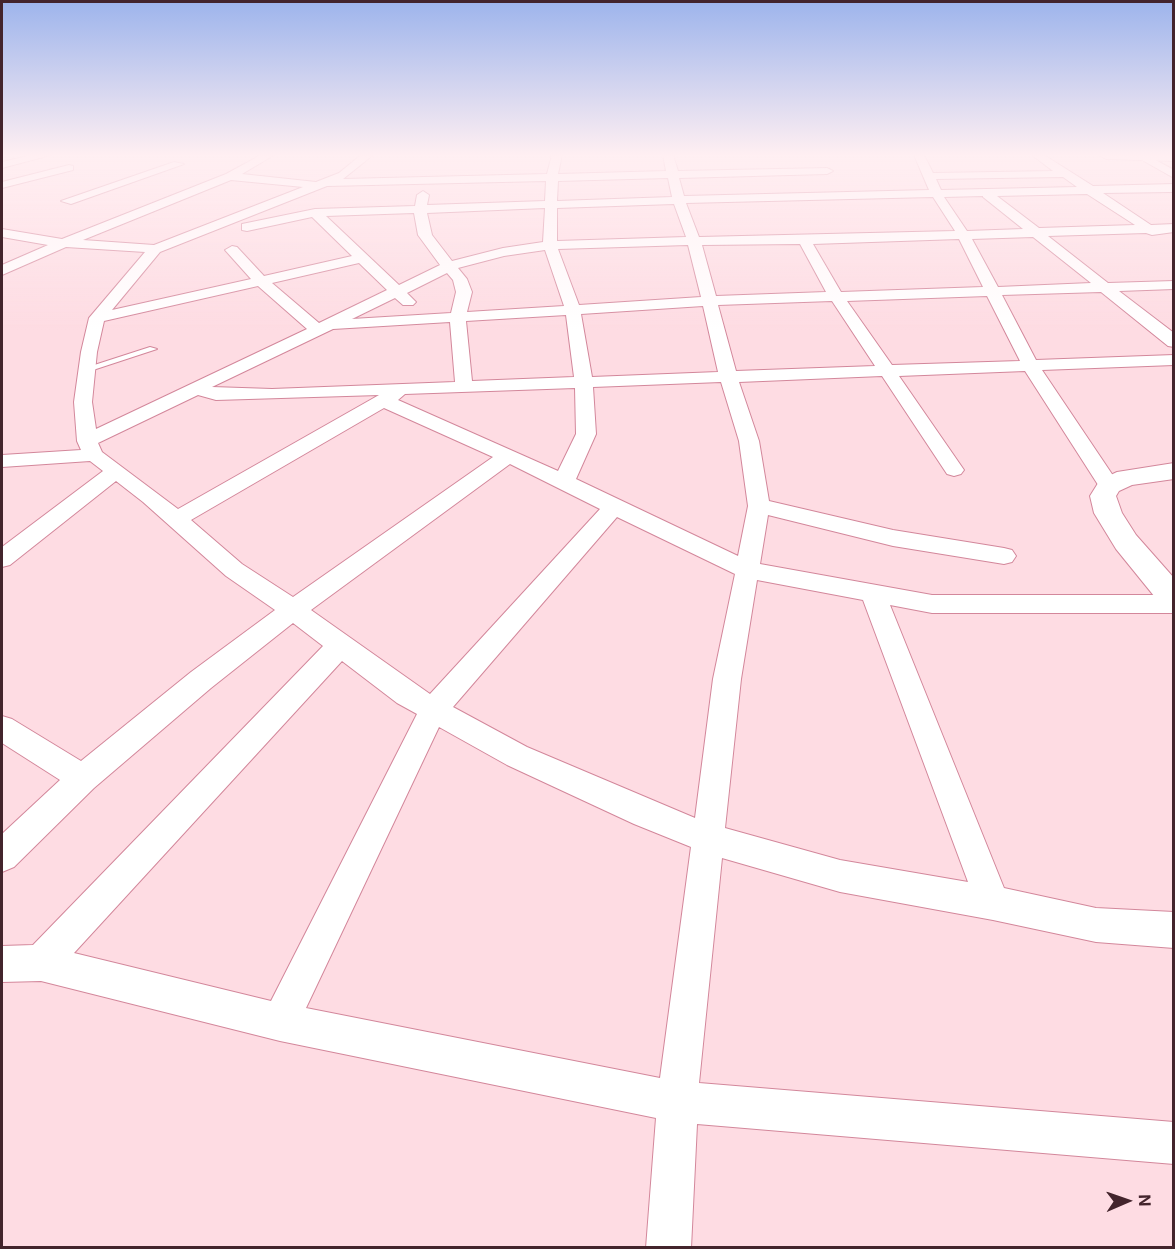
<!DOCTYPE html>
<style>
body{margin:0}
#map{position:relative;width:1175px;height:1249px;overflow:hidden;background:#fedce3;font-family:Inter,sans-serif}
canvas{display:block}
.frame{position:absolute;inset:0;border:3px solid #43242c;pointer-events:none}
.north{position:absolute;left:1097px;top:1171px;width:60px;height:60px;-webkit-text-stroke:4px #fedce3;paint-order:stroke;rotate:88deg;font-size:16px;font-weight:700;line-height:24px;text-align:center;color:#43242c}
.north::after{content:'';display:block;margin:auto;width:21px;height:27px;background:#43242c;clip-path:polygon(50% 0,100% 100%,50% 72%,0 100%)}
</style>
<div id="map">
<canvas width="1175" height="1249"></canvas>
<div class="frame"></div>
<div class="north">N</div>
</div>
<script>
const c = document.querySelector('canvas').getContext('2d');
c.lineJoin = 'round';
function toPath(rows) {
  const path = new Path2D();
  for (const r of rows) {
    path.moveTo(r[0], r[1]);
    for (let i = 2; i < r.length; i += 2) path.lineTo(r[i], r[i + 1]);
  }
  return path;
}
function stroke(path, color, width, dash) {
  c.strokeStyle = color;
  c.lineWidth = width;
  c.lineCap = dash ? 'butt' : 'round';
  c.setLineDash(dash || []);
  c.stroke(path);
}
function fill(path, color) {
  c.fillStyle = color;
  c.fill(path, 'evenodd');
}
const service = toPath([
 [150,347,157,349,90,371,82,369,150,347]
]);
const minor = toPath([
 [32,155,51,155,2,168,2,162,32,155],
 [261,155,274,155,242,174,316,182,339,173,361,155,373,155,343,179,547,174,552,155,562,155,558,174,666,171,663,155,673,155,678,171,827,168,833,171,827,174,679,178,684,196,929,190,914,155,924,155,933,173,1053,171,1032,155,1044,155,1093,186,1174,184,1174,192,1103,193,1151,225,1174,224,1174,232,1152,235,1146,233,1048,236,1108,283,1174,281,1174,289,1119,291,1174,333,1174,347,1168,346,1101,292,1002,295,1036,360,1174,355,1174,365,1042,370,1120,486,1116,491,1102,491,1025,371,899,376,964,470,961,474,954,476,947,474,882,376,739,382,759,441,769,501,893,530,1004,548,1012,550,1016,556,1012,562,1004,564,893,546,768,515,760,564,932,595,1174,595,1174,613,932,613,890,605,1004,888,1096,908,1174,912,1174,948,1096,942,993,920,840,892,722,858,699,1083,1174,1122,1174,1164,697,1124,691,1248,646,1248,656,1118,280,1041,41,981,2,982,2,946,33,945,323,646,293,623,211,688,94,788,14,867,2,872,2,834,60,780,2,743,2,716,12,719,81,761,191,672,275,610,226,576,143,502,116,481,10,565,2,567,2,547,103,471,90,461,2,467,2,455,81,450,77,441,74,402,81,352,89,318,145,252,66,247,2,275,2,265,48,245,2,237,2,229,62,239,226,174,261,155],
 [1063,177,1077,187,941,190,936,179,1063,177],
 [668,178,672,197,557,201,558,181,668,178],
 [231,180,303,187,154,245,83,240,231,180],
 [546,181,545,201,427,205,429,195,423,191,417,195,415,206,315,209,242,224,242,230,247,231,312,217,352,256,264,276,237,247,232,246,225,250,251,279,112,310,160,252,327,186,546,181],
 [1087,194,1135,225,1039,228,997,196,1087,194],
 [983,196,983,197,1023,229,967,231,944,197,983,196],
 [933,197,955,231,699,237,686,203,933,197],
 [674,204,686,237,557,241,557,208,674,204],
 [545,208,543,242,503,248,452,261,432,235,427,213,545,208],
 [414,213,418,235,440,265,399,285,326,216,414,213],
 [1033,237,1091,283,998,287,972,239,1033,237],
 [959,239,983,287,841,292,813,244,959,239],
 [800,244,826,292,716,296,702,245,800,244],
 [688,245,701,297,579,305,558,249,688,245],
 [545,250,564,306,467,312,472,292,467,279,458,268,504,256,545,250],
 [359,263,387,290,319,323,272,283,359,263],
 [447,273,453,280,456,292,451,313,352,319,395,298,403,305,413,305,416,302,407,293,447,273],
 [258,286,307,329,96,429,92,402,97,352,104,321,258,286],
 [987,296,1020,361,892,365,847,301,987,296],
 [832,301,875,366,736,371,718,305,832,301],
 [703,306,718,372,592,377,581,314,703,306],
 [566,315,574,377,472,381,466,321,566,315],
 [450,322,455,382,272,389,212,387,333,329,450,322],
 [721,382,739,441,748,506,738,556,576,479,596,434,593,387,721,382],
 [575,388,576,434,558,471,398,400,405,394,575,388],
 [198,395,216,400,379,395,178,509,102,452,98,443,198,395],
 [384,408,493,457,293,597,242,564,191,520,384,408],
 [510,464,600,509,430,694,311,610,510,464],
 [617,517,735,574,713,679,695,818,527,747,453,707,617,517],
 [757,580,863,600,968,882,840,860,725,828,741,679,757,580],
 [342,661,397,703,417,714,271,1001,74,953,342,661],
 [439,727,507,765,634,824,691,847,660,1078,306,1008,439,727],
 [1133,155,1146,155,1174,170,1174,178,1133,155],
 [174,162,184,164,71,204,61,201,174,162],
 [69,165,73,166,73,170,2,188,2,182,69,165]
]);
const tertiary = toPath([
 [1099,155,1174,155,1174,161,1106,159,1099,155],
 [1174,463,1174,479,1132,485,1119,491,1116,496,1122,513,1136,535,1174,578,1174,610,1163,607,1116,549,1094,513,1090,496,1100,480,1117,472,1174,463]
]);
stroke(service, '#d3879b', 2);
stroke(minor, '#d3879b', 2);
stroke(tertiary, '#d3879b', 2);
fill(service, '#fff');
fill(minor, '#fff');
fill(tertiary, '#fff');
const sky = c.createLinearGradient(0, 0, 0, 330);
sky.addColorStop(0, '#9db4ec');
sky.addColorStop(0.47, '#ffeff2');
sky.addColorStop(1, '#ffeff200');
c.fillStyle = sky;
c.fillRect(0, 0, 1175, 330);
</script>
